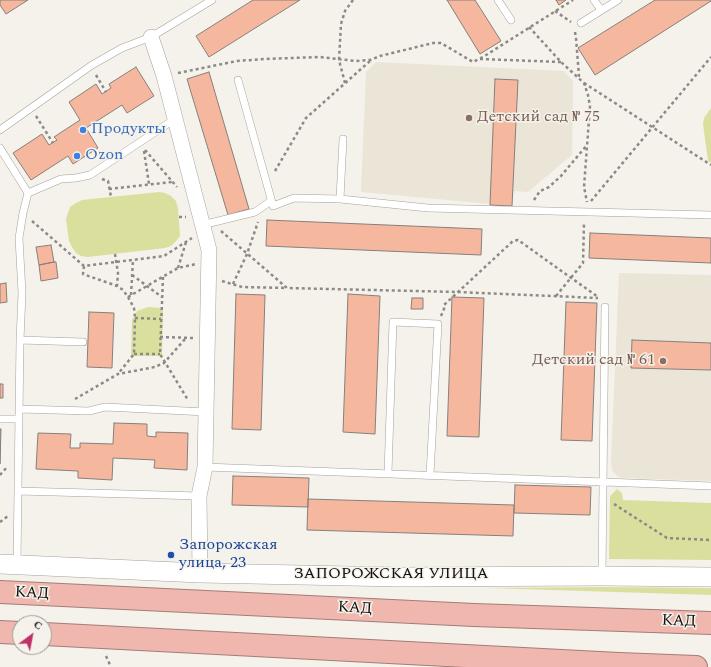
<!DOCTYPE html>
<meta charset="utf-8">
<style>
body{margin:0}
#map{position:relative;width:711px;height:667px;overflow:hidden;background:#f5f2eb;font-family:Spectral,serif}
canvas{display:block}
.north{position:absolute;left:12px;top:615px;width:40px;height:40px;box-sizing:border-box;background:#f5f2eb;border:1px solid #9a9893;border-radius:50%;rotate:32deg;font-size:11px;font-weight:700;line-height:16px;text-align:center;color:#12110f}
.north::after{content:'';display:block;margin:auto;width:14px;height:18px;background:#be3267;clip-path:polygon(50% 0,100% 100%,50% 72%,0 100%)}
</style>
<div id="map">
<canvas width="711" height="667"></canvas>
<div class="north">С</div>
</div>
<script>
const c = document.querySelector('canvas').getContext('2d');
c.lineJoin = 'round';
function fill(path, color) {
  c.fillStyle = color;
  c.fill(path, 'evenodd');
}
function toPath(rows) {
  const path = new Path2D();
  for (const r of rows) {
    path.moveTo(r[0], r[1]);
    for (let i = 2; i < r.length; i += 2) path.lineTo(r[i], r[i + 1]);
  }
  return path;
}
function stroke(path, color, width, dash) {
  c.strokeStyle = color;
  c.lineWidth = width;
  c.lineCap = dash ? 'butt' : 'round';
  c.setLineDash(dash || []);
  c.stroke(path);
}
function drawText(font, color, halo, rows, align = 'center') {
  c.font = font + ' Spectral,serif';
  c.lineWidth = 3;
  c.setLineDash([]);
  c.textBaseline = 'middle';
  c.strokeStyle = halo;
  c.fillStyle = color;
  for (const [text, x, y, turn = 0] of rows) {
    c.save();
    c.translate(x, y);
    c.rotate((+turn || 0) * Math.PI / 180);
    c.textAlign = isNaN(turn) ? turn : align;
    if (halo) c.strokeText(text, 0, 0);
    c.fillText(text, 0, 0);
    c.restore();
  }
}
const built = toPath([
 [376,62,564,71,573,81,572,155,528,192,514,191,512,206,361,192,366,72],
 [619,273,711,275,711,481,622,478,616,475,612,470,611,462]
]);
const green = toPath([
 [711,108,711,163,708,161,703,124,704,118],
 [159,192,165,193,171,196,176,201,178,208,180,236,176,241,171,246,165,248,88,257,81,256,76,253,72,247,69,241,66,219,70,207,76,203,82,200],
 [148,307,163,308,162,356,131,356,132,320,137,311],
 [617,489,622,493,623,500,711,503,711,560,609,559,610,496],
 [602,587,711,588,711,595,487,588]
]);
const building = toPath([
 [0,0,28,0,6,14,0,5,0,0],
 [253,0,300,0,209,57,196,36,253,0],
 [447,0,475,0,501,41,480,54,447,0],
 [556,0,566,0,559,5,556,0],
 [655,0,711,0,711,1,595,75,578,48,655,0],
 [136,67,154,96,127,113,122,105,86,128,98,148,73,164,68,156,31,180,13,153,42,134,49,145,57,140,54,137,80,120,69,102,96,84,102,94,111,88,109,84,136,67],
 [209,72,249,209,228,215,187,79,209,72],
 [495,79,518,80,512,206,490,205,495,79],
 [267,220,482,229,481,255,266,246,267,220],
 [590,233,711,238,711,263,589,258,590,233],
 [51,245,54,262,39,265,36,247,51,245],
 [54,262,56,262,58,278,41,281,39,265,54,262],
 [6,283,7,302,0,303,0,284,6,283],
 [236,294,265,295,261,430,232,429,236,294],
 [348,294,380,296,375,434,343,432,348,294],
 [452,297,484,298,479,437,447,436,452,297],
 [412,298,423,298,423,309,411,309,412,298],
 [566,302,597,303,592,441,561,440,566,302],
 [89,312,114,313,112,368,87,367,89,312],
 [632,340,711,343,711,370,631,368,632,340],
 [0,384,3,384,3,398,0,398,0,384],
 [114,423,147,424,147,436,156,437,156,432,188,433,187,470,154,468,155,460,113,458,112,480,78,478,78,471,36,469,38,433,71,434,70,448,80,448,80,443,113,444,114,423],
 [0,429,1,429,0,464,0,429],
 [233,476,309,478,308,507,232,505,233,476],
 [515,485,591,487,590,515,514,513,515,485],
 [308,499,514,505,513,536,307,530,308,499]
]);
const path = toPath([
 [555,11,571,22],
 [529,27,561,62,584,83,588,95,590,106,584,187,587,202],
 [575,32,576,38,579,76,578,78],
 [480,59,561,62],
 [178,73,237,61,264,59,320,57,356,61,370,60,380,56,433,43,441,43,473,62,483,57,573,0],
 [96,75,106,92],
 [345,83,339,60,341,24,345,11,353,0],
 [584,83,711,165],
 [36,116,53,143],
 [145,150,177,187],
 [144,151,149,184],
 [275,171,306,118,370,61],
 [102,179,108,181,111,197],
 [109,189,172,182],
 [534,200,540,191,549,187,561,176,587,145],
 [591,201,711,57],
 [179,217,186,217],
 [32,221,84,266,164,256,192,238],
 [221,231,287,288,458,292,598,298],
 [115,254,118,273,117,286],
 [84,266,83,274,117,286,123,290,128,297,134,308,135,318,134,354,118,374],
 [178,268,186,242],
 [132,275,162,297],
 [163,277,160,354,188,400],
 [222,281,242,287,287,288],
 [233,284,247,254,258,222],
 [131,295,133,260],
 [556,296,583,263,584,223],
 [128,297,178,268,196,264],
 [441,316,444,309,444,305,513,241,518,240,598,297],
 [135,318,161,319],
 [160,337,194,338],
 [134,354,160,354],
 [75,399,118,374,155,367,164,363,186,338],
 [0,475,8,466],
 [614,504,667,538,711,540],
 [0,522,8,516],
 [106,656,111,667]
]);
const service = toPath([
 [498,0,511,20],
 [594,0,601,10],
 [581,23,618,0],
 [238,80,273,206,294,198,340,199,428,208,711,215],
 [0,130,92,65,122,48,151,37,212,0],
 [0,148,28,193,61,179,76,178,90,175,175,119],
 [340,199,343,139],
 [202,225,255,212,271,201],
 [20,340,83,342],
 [19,409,89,411,105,407,206,412],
 [0,419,19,419],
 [205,467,711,486],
 [388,473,393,322,438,324,430,475],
 [18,491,199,496],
 [17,563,20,340,22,293,19,238,23,213,28,193],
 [602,575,605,307]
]);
const minor = toPath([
 [151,37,164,76,209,250,205,467,199,496,200,573]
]);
const tertiary = toPath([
 [0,564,200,573,400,577,602,576,711,577]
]);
const motorway = toPath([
 [0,592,474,615,711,623],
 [0,632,20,633],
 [619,664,696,667]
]);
const motorwayBridge = toPath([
 [44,634,619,664]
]);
const markers = [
 [469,118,4,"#8d6e63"],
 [83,130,4,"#3f7fe0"],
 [77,156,4,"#3f7fe0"],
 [663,361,4,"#8d6e63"],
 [171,555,4,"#1a4fb4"]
];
const educationNames = [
 ["Детский сад № 75",477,118],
 ["Детский сад № 61",655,361,"right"]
];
const shopNames = [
 ["Продукты",91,130],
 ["Ozon",85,156]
];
const transitNames = [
 ["Запорожская",179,546],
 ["улица, 23",179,564]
];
const streetNames = [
 ["ЗАПОРОЖСКАЯ УЛИЦА",391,575],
 ["КАД",32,594,3],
 ["КАД",355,609,3],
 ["КАД",679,622,2]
];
fill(built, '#ebe5d7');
fill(green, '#dbdf9e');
fill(building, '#f5b89f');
stroke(building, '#867f7c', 1);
stroke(service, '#a4a19b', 8);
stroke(minor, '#a4a19b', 16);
stroke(tertiary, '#a4a19b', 20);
stroke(motorway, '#a27d77', 24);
stroke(path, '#8c8a86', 2.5, [3, 3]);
stroke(service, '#fff', 7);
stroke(minor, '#fff', 15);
stroke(tertiary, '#fff', 19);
stroke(motorway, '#f0b7af', 22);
stroke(motorwayBridge, '#a27d77', 24, []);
stroke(motorwayBridge, '#f0b7af', 22);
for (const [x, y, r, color] of markers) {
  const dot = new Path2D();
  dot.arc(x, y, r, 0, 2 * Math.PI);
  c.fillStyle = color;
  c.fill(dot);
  stroke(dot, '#f5f2eb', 1.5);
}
drawText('16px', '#785e54', '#f5f2eb', educationNames, 'left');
drawText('16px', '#366cbe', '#f5f2eb', shopNames, 'left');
drawText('16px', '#164399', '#f5f2eb', transitNames, 'left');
drawText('16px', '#12110f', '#f5f2eb', streetNames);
</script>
